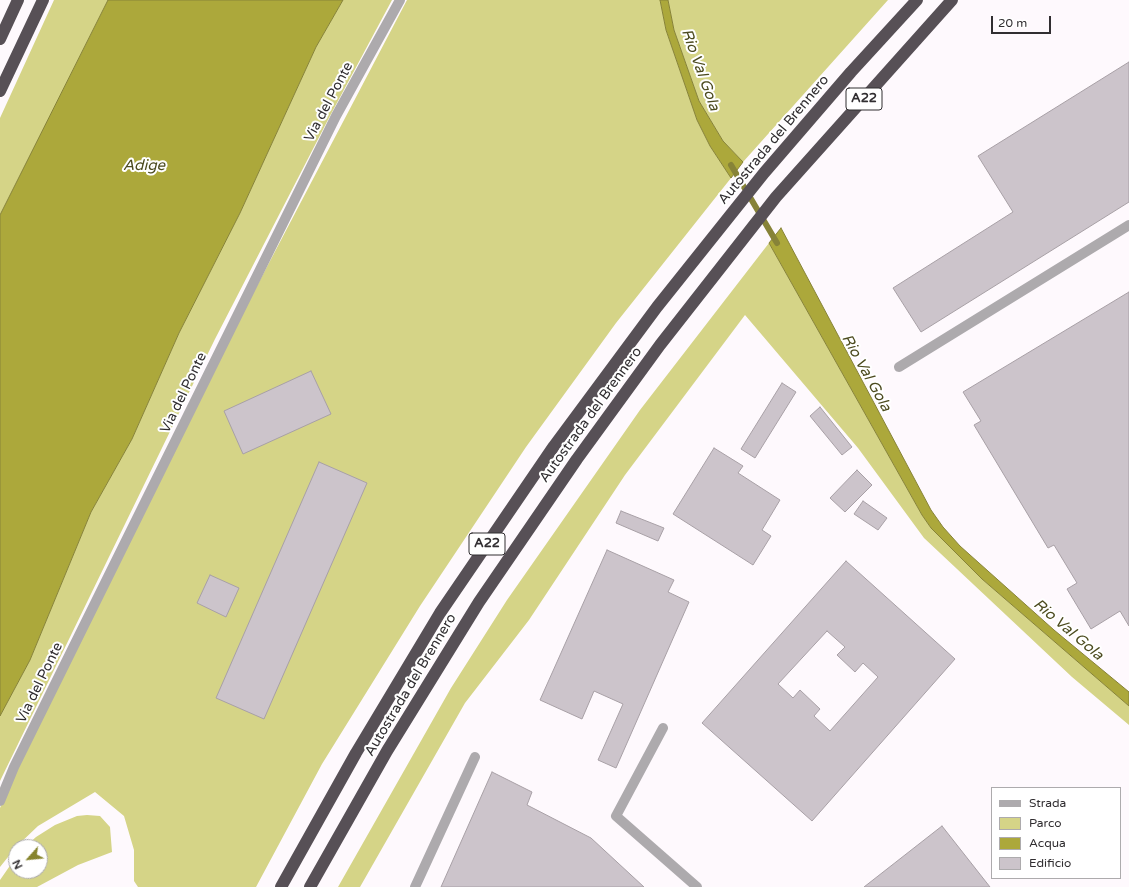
<!DOCTYPE html>
<style>
body{margin:0}
#map{position:relative;width:1129px;height:887px;overflow:hidden;background:#fef9fd;font-family:"Varela Round",sans-serif}
canvas{display:block}
.legend{position:absolute;left:991px;top:787px;width:130px;height:92px;box-sizing:border-box;background:#fff;border:1px solid #adabad;margin:0;padding:5px 7px;list-style:none;font-size:12px;color:#312e31}
.legend li{display:flex;align-items:center;gap:8px;height:20px}
.legend b{width:20px;border:1px solid #adabad}
.north{position:absolute;left:8px;top:839px;width:40px;height:40px;box-sizing:border-box;background:#fff;border:1px solid #adabad;border-radius:50%;rotate:243deg;font-size:11px;font-weight:700;line-height:16px;text-align:center;color:#312e31}
.north::after{content:'';display:block;margin:auto;width:14px;height:18px;background:#86842c;clip-path:polygon(50% 0,100% 100%,50% 72%,0 100%)}
.scale{position:absolute;left:991px;top:16px;width:60px;height:18px;box-sizing:border-box;border:2px solid #312e31;border-top:0;padding-left:5px;font-size:12px;line-height:14px;white-space:nowrap;color:#312e31;-webkit-text-stroke:3px #fff;paint-order:stroke}
</style>
<div id="map">
<canvas width="1129" height="887"></canvas>
<ul class="legend">
<li><b style="height:5px;background:#adaaad"></b>Strada</li>
<li><b style="height:11px;background:#d5d487"></b>Parco</li>
<li><b style="height:11px;background:#aca83b"></b>Acqua</li>
<li><b style="height:11px;background:#ccc4cb"></b>Edificio</li>
</ul>
<div class="north">N</div>
<div class="scale">20 m</div>
</div>
<script>
const c = document.querySelector('canvas').getContext('2d');
c.lineJoin = 'round';
function fill(path, color) {
  c.fillStyle = color;
  c.fill(path, 'evenodd');
}
function toPath(rows) {
  const path = new Path2D();
  for (const r of rows) {
    path.moveTo(r[0], r[1]);
    for (let i = 2; i < r.length; i += 2) path.lineTo(r[i], r[i + 1]);
  }
  return path;
}
function stroke(path, color, width, dash) {
  c.strokeStyle = color;
  c.lineWidth = width;
  c.lineCap = dash ? 'butt' : 'round';
  c.setLineDash(dash || []);
  c.stroke(path);
}
function drawText(font, color, halo, rows, align = 'center') {
  c.font = font + ' "Varela Round",sans-serif';
  c.lineWidth = 4;
  c.setLineDash([]);
  c.textBaseline = 'middle';
  c.strokeStyle = halo;
  c.fillStyle = color;
  for (const [text, x, y, turn = 0] of rows) {
    c.save();
    c.translate(x, y);
    c.rotate((+turn || 0) * Math.PI / 180);
    c.textAlign = isNaN(turn) ? turn : align;
    if (halo) c.strokeText(text, 0, 0);
    c.fillText(text, 0, 0);
    c.restore();
  }
}
const green = toPath([
 [54,0,108,0,0,215,0,118],
 [343,0,392,0,331,114,215,339,0,781,0,716,30,660,91,512,132,439,179,333,240,213,316,47],
 [407,0,660,0,666,30,697,120,710,146,731,178,616,323,526,447,420,606,322,764,256,887,138,887,134,881,134,850,124,816,95,792,38,826,16,847,0,867,0,808,16,768,239,320],
 [668,0,888,0,743,162,723,141,699,101,674,30],
 [769,243,922,515,931,528,982,579,1129,706,1129,725,1072,677,924,538,858,448,745,315,625,475,529,620,465,703,360,887,338,887,451,688,507,600,640,410],
 [87,815,100,816,110,827,112,852,78,865,37,887,0,887,0,880,16,857,16,871,40,871,40,847,25,847,36,837,55,825,77,816]
]);
const water = toPath([
 [108,0,343,0,316,47,240,213,179,333,132,439,91,512,30,660,0,716,0,215,108,0],
 [660,0,668,0,674,30,699,101,723,141,743,162,731,178,710,146,697,120,666,30,660,0],
 [781,228,931,510,943,527,960,546,1054,630,1129,692,1129,706,982,579,931,528,922,515,769,243,781,228]
]);
const stream = toPath([
 [731,165,777,243]
]);
const building = toPath([
 [1129,62,1129,202,921,332,893,288,1013,212,978,156,1129,62],
 [1129,292,1129,626,1120,611,1091,629,1067,589,1077,583,1054,545,1048,548,974,425,981,421,963,392,1129,292],
 [311,371,331,414,243,454,224,411,311,371],
 [782,383,796,392,755,458,741,449,782,383],
 [820,407,852,447,842,455,810,416,820,407],
 [714,448,743,466,738,473,780,500,762,530,771,536,753,565,673,514,714,448],
 [319,462,367,483,264,719,216,698,319,462],
 [857,470,872,485,845,512,830,498,857,470],
 [863,501,887,518,878,530,854,514,863,501],
 [621,511,664,528,658,541,616,523,621,511],
 [607,550,674,580,668,592,689,602,616,768,598,760,623,704,594,691,582,719,540,700,607,550],
 [846,561,955,659,812,821,702,723,846,561],
 [827,631,845,647,837,655,855,672,863,663,878,677,830,731,814,716,820,709,800,690,793,698,778,684,827,631],
 [210,575,239,588,226,617,197,603,210,575],
 [492,772,532,792,527,805,591,838,644,887,441,887,492,772],
 [942,826,990,887,864,887,942,826]
]);
const lane = toPath([
 [899,367,1129,225],
 [663,728,616,816,697,887],
 [415,887,475,757]
]);
const street = toPath([
 [0,801,14,767,336,116,400,0]
]);
const highway = toPath([
 [0,39,18,0],
 [0,91,43,0],
 [281,887,356,753,440,613,554,446,657,307,764,173,851,72,917,0],
 [310,887,387,751,479,602,577,459,660,345,776,197,952,0]
]);
const shields = [
 [864,99,36],
 [487,544,36]
];
const shieldNames = [
 ["A22",864,99],
 ["A22",487,544]
];
const streetNames = [
 ["Via del Ponte",329,102,-62],
 ["Autostrada del Brennero",774,140,-50],
 ["Via del Ponte",184,393,-64],
 ["Autostrada del Brennero",591,415,-54],
 ["Via del Ponte",40,683,-64],
 ["Autostrada del Brennero",411,685,-59]
];
const waterNames = [
 ["Rio Val Gola",700,70,70],
 ["Adige",144,166],
 ["Rio Val Gola",866,373,61],
 ["Rio Val Gola",1068,630,40]
];
fill(green, '#d5d487');
fill(water, '#aca83b');
stroke(water, '#878338', 1);
stroke(stream, '#878338', 6);
fill(building, '#ccc4cb');
stroke(building, '#a8a0a6', 1);
stroke(lane, '#adaaad', 10);
stroke(street, '#adaaad', 10);
stroke(highway, '#575056', 12);
for (const [x, y, w] of shields) {
  const box = new Path2D();
  box.roundRect(x - w / 2, y - 11, w, 22, 3);
  c.fillStyle = '#fff';
  c.fill(box);
  stroke(box, '#312e31', 1);
}
drawText('bold 13px', '#312e31', null, shieldNames);
drawText('14px', '#312e31', '#fff', streetNames);
drawText('italic 15px', '#4c4b1f', '#fff', waterNames);
</script>
